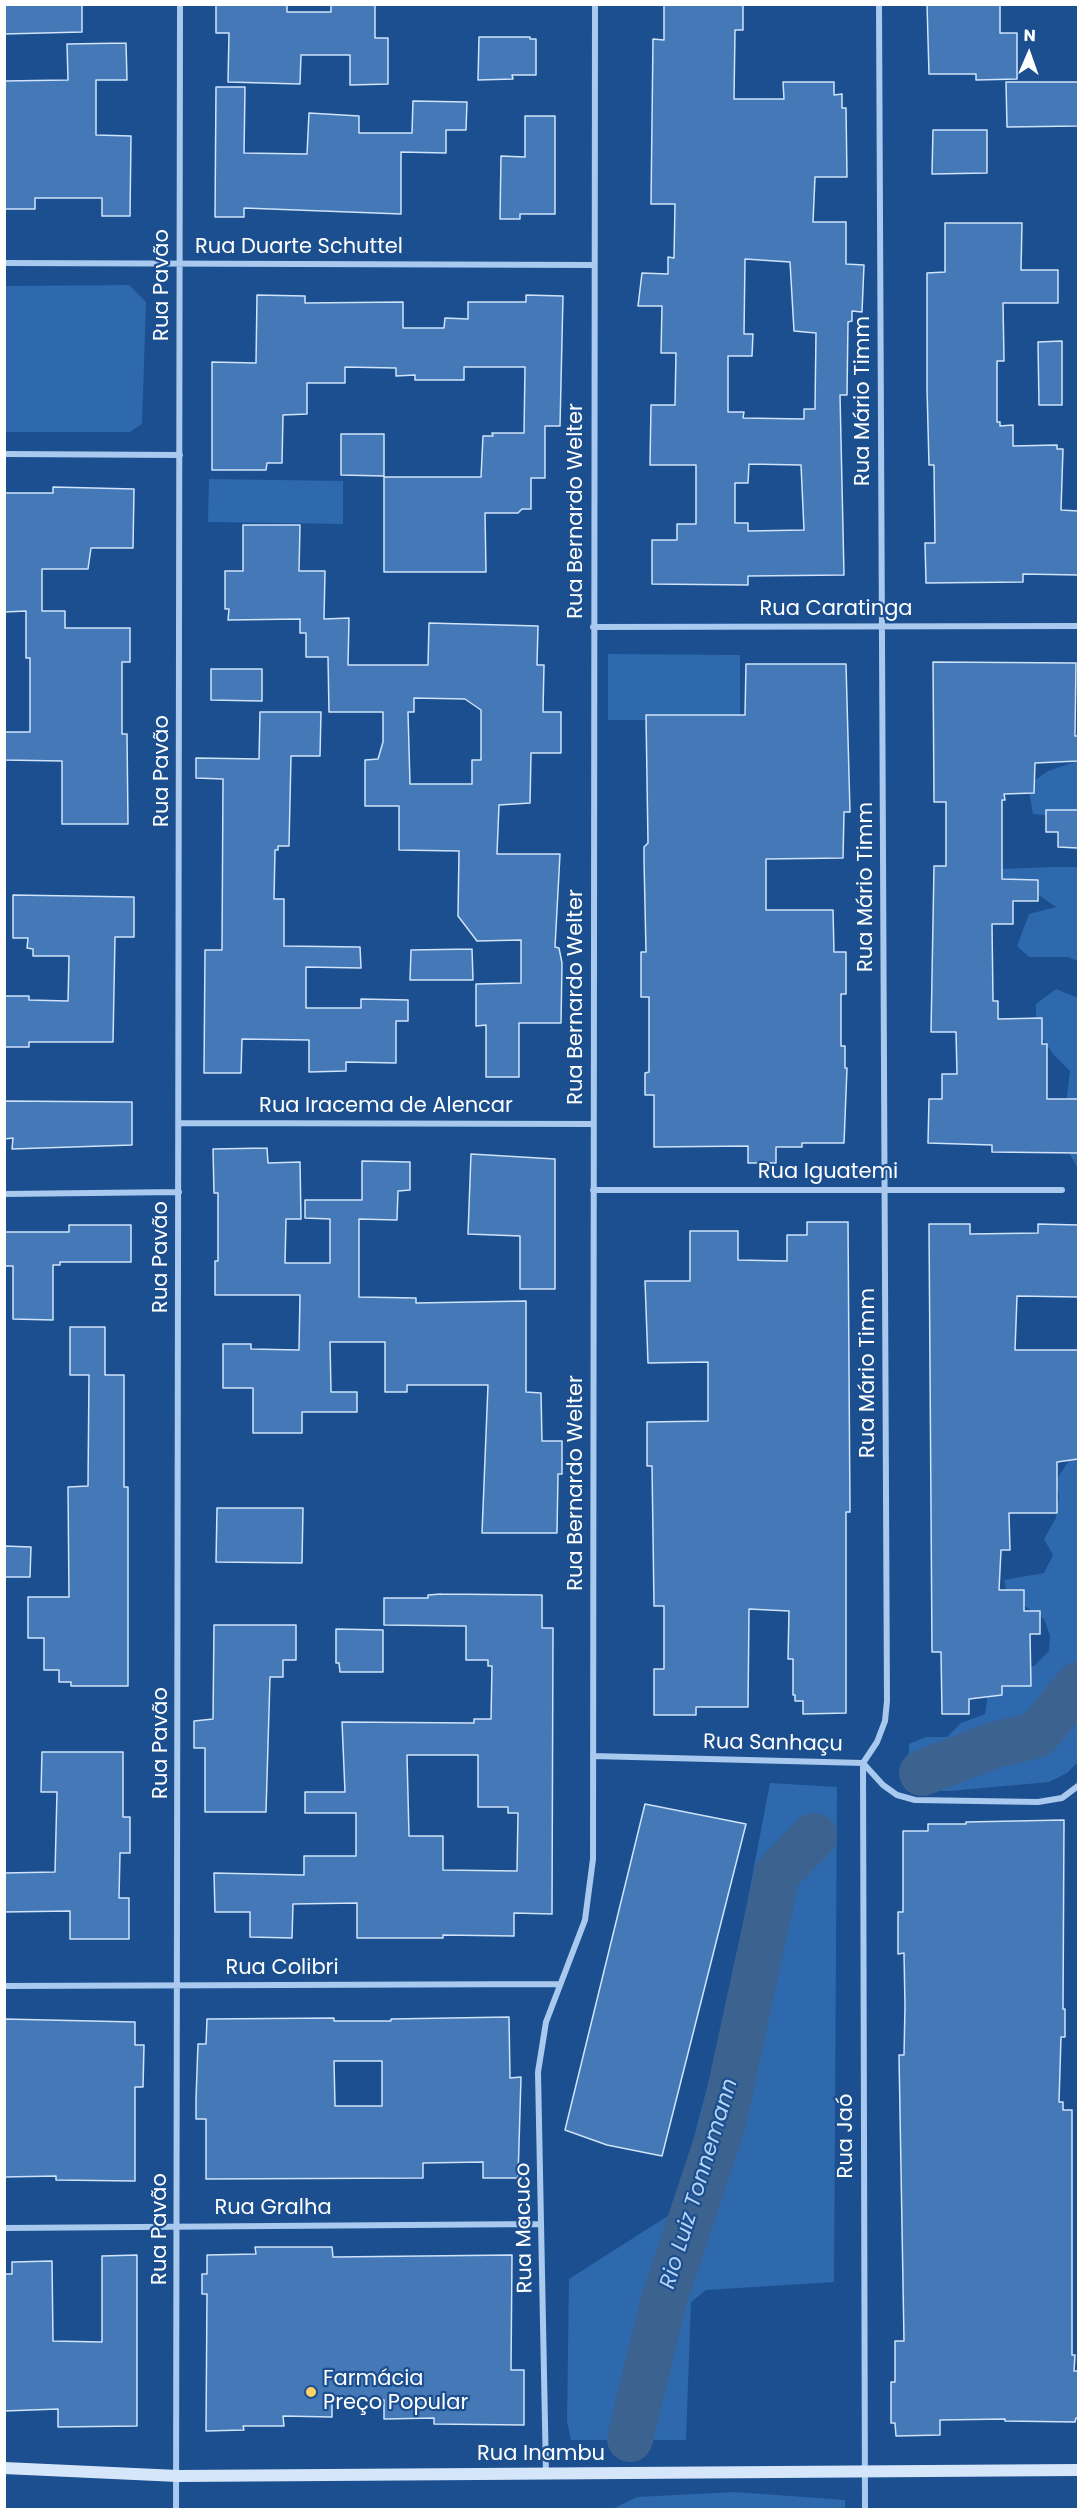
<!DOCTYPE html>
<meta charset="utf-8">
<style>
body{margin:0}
#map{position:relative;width:1083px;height:2514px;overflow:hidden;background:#1b4f8f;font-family:Poppins,sans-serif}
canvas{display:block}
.frame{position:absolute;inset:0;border:6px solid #fff;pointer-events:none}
.north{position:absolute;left:999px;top:24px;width:60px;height:60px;-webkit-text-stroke:4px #1b4f8f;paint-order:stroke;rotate:2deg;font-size:16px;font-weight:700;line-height:24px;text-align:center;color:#fff}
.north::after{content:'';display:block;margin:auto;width:21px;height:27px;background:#fff;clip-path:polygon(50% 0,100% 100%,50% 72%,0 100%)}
</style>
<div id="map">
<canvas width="1083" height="2514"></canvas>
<div class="frame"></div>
<div class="north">N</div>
</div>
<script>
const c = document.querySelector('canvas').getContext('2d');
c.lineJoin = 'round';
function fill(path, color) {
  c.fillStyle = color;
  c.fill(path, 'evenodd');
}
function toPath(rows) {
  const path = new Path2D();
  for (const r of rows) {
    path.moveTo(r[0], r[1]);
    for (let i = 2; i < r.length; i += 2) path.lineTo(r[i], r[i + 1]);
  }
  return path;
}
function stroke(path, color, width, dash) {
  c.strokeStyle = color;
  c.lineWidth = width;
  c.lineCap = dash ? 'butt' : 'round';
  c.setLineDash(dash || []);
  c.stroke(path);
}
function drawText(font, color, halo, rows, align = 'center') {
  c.font = font + ' Poppins,sans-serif';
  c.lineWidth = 4.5;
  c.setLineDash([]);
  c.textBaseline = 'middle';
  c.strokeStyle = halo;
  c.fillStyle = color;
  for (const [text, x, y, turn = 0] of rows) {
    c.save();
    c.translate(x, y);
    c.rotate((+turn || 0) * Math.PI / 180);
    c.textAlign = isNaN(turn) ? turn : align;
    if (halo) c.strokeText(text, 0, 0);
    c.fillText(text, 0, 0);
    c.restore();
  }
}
const green = toPath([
 [129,285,146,302,142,424,130,432,5,432,5,286],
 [209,479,343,481,343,524,208,522],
 [608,654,740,655,740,720,608,720],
 [1078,761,1078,818,1033,814,1028,785,1048,771],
 [1051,867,1078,867,1078,961,1067,957,1029,957,1017,946,1029,914,1056,907,1033,891,994,896,1000,869],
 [1056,989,1078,998,1078,1169,1062,1140,1070,1071,1053,1054,1039,1033,1036,1017,1036,1004],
 [1078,1345,1078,1672,1052,1703,1046,1719,1024,1729,961,1746,936,1761,908,1771,909,1744,926,1737,947,1737,961,1723,985,1714,990,1681,1003,1666,1034,1666,1049,1651,1050,1636,1044,1619,1007,1594,1004,1580,1044,1573,1053,1555,1044,1539,1056,1518,1059,1498,1057,1479,1073,1454,1072,1388],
 [1078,1695,1078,1762,1067,1773,1049,1782,950,1791,920,1790,911,1783,948,1774,980,1754,1022,1754,1056,1731,1071,1703],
 [770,1783,837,1787,834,2282,706,2290,691,2302,686,2440,571,2440,567,2421,569,2279,674,2212,724,2024],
 [735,2492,845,2500,845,2509,612,2509,637,2497]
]);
const river = toPath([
 [922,1773,994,1745,1037,1735,1078,1685],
 [630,2439,664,2300,723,2123,777,1874,814,1836]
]);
const building = toPath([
 [4,4,82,4,82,32,4,34,4,4],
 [216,4,287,4,287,12,331,12,331,4,375,4,375,38,388,38,388,84,350,85,350,55,301,55,300,84,228,82,229,33,216,33,216,4],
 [664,4,743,4,743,30,735,30,734,99,784,99,783,82,834,82,834,95,842,94,842,108,846,108,847,177,815,177,813,222,846,222,846,264,864,265,862,312,852,311,852,321,848,322,847,395,840,395,844,575,748,576,748,585,652,584,652,540,677,540,677,524,696,524,696,465,650,465,651,405,675,405,676,353,661,353,662,306,638,306,642,273,668,274,668,257,674,258,675,204,651,204,653,39,664,40,664,4],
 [745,259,790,262,794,331,816,333,815,409,804,409,804,419,743,418,744,412,728,412,728,356,752,356,753,334,744,334,745,259],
 [749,464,801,465,804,530,748,531,748,523,735,523,735,483,748,483,749,464],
 [927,4,1000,4,1000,33,1017,33,1017,79,976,80,976,74,929,74,927,4],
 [479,37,530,37,530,39,536,39,536,75,512,75,513,79,478,80,479,37],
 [126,43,127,80,96,80,96,135,131,136,130,216,102,216,102,198,35,198,35,209,4,209,4,81,68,80,67,44,126,43],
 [1006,82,1078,82,1078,126,1007,127,1006,82],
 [216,87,245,87,244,153,307,154,309,113,359,116,359,133,412,133,413,101,467,102,466,130,446,130,446,153,401,152,401,214,244,208,244,217,215,217,216,87],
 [525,116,555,116,555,214,520,214,520,219,500,219,501,156,525,157,525,116],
 [933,130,987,130,987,173,932,174,933,130],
 [945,223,1022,223,1021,270,1058,270,1058,303,1003,303,1004,361,997,361,997,422,1000,422,1000,426,1013,425,1013,446,1057,445,1057,449,1063,449,1061,510,1078,511,1078,575,1023,574,1023,582,926,583,925,543,935,543,934,465,929,465,927,388,927,273,945,272,945,223],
 [257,295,305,296,305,303,403,302,403,328,444,328,445,318,468,319,468,302,526,302,526,295,563,296,560,426,545,426,545,478,531,478,531,509,522,509,518,513,485,513,486,572,384,572,384,477,481,477,483,436,493,436,492,433,524,433,525,367,464,367,464,380,415,380,415,375,396,376,396,368,345,367,345,383,307,383,307,414,283,415,282,463,267,463,266,470,212,470,212,362,256,363,257,295],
 [1062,341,1062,405,1039,405,1038,342,1062,341],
 [341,434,384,434,384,476,341,475,341,434],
 [53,487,134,489,133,548,91,548,88,569,42,569,42,611,65,611,65,628,130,628,130,662,122,662,122,734,127,734,128,824,62,824,62,761,4,760,4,732,30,732,30,658,26,658,26,611,4,612,4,493,53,493,53,487],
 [243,525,300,525,299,571,325,571,324,619,349,618,348,665,428,665,429,623,538,626,537,665,544,665,543,712,561,712,561,753,531,753,530,803,499,805,497,854,560,854,555,947,559,948,562,963,561,1023,519,1023,519,1077,486,1077,486,1025,476,1026,476,984,521,983,521,940,477,941,458,916,459,851,399,850,399,806,365,806,365,760,378,759,383,742,383,712,329,712,328,657,306,657,306,633,300,633,300,619,228,620,229,609,225,609,225,571,243,571,243,525],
 [414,698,465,699,481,710,481,760,472,760,472,784,410,784,408,712,414,712,414,698],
 [933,662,1076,663,1075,736,1078,736,1078,761,1035,763,1034,793,1004,794,1005,800,1002,800,1002,879,1038,880,1038,901,1013,901,1013,924,992,924,993,1001,998,1001,998,1019,1042,1018,1042,1044,1047,1044,1047,1099,1078,1099,1078,1153,992,1152,992,1145,928,1143,929,1099,942,1099,942,1074,957,1074,956,1032,931,1032,934,866,946,866,946,802,934,802,933,662],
 [746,664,846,664,850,812,844,812,843,858,766,859,766,910,833,910,834,952,846,952,846,994,841,994,841,1046,845,1046,845,1068,847,1068,844,1143,802,1143,802,1147,776,1147,776,1163,748,1163,748,1146,654,1147,654,1095,645,1095,645,1073,649,1072,649,997,641,997,641,952,646,952,644,860,644,847,648,843,646,715,745,715,746,664],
 [211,669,262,669,262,701,211,700,211,669],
 [260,712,321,712,320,756,291,756,289,846,278,846,278,850,275,850,274,899,284,899,284,946,360,947,361,968,306,967,306,1008,361,1008,361,999,408,1000,408,1021,396,1021,396,1063,346,1062,346,1071,309,1072,309,1040,242,1039,241,1073,204,1073,205,950,222,950,223,779,196,778,196,758,259,759,260,712],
 [1046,810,1078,810,1078,848,1058,847,1058,832,1046,832,1046,810],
 [13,895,134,897,134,937,115,937,113,1042,29,1042,29,1047,4,1047,4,996,29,996,29,1000,68,1001,69,956,33,956,33,949,27,948,28,938,13,938,13,895],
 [472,949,473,980,410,980,411,950,472,949],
 [4,1101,132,1102,132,1145,12,1149,13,1138,4,1139,4,1101],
 [267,1148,268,1163,300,1162,301,1219,286,1219,285,1263,330,1263,330,1219,305,1218,305,1200,362,1200,362,1161,410,1162,410,1190,398,1191,397,1220,359,1219,359,1297,416,1298,416,1303,526,1301,526,1392,541,1393,542,1441,562,1441,562,1474,558,1474,557,1533,482,1533,488,1385,407,1385,407,1392,385,1392,385,1342,330,1342,331,1392,357,1392,357,1412,302,1412,302,1433,253,1433,253,1388,223,1388,223,1344,251,1344,251,1349,299,1350,300,1295,215,1295,215,1261,218,1261,218,1193,214,1193,213,1149,267,1148],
 [471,1154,555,1159,555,1289,520,1289,520,1236,468,1234,471,1154],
 [807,1222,848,1222,850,1512,846,1512,846,1713,803,1714,803,1701,795,1701,795,1695,793,1695,793,1659,788,1659,789,1611,749,1609,748,1707,696,1707,696,1715,654,1715,654,1669,664,1669,664,1606,654,1606,652,1466,647,1466,647,1422,708,1421,708,1362,648,1363,645,1281,690,1281,690,1231,738,1231,738,1260,787,1261,787,1235,807,1235,807,1222],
 [929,1224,970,1224,970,1234,1038,1233,1038,1224,1078,1225,1078,1297,1017,1296,1015,1350,1078,1350,1078,1459,1057,1462,1057,1513,1009,1513,1010,1550,1001,1550,999,1590,1024,1590,1024,1611,1040,1611,1040,1634,1030,1634,1031,1686,1002,1686,1002,1695,969,1699,969,1714,942,1714,941,1652,932,1652,929,1224],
 [69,1225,131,1225,131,1262,60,1262,60,1265,53,1265,53,1320,13,1319,13,1266,4,1266,4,1232,69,1232,69,1225],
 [70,1327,105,1327,105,1375,124,1375,124,1487,128,1487,128,1686,71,1686,71,1682,59,1682,59,1670,44,1670,44,1638,28,1638,28,1597,69,1597,68,1487,88,1486,89,1375,70,1375,70,1327],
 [217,1508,303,1508,302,1563,216,1562,217,1508],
 [4,1546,31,1547,30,1577,4,1577,4,1546],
 [441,1594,542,1595,542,1628,553,1628,552,1914,514,1913,514,1936,443,1935,443,1938,357,1938,357,1903,293,1904,292,1938,250,1937,250,1912,215,1912,214,1873,304,1875,304,1856,356,1856,356,1813,305,1813,305,1792,345,1792,342,1722,474,1723,474,1719,491,1719,492,1666,488,1666,488,1660,466,1660,466,1626,384,1625,384,1598,428,1598,428,1595,441,1594],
 [407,1755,478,1755,478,1807,508,1807,508,1813,518,1813,517,1871,443,1870,443,1836,409,1836,407,1755],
 [214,1625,296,1625,296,1660,283,1660,283,1677,270,1677,266,1812,205,1812,205,1748,194,1748,194,1721,213,1719,214,1625],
 [336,1629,383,1630,383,1672,340,1672,339,1663,336,1663,336,1629],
 [42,1752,123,1752,123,1817,130,1817,130,1853,120,1853,119,1898,129,1898,129,1939,70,1939,70,1911,4,1912,4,1873,55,1872,57,1792,41,1792,42,1752],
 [645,1804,746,1824,662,2156,607,2145,565,2130,645,1804],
 [1064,1820,1063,2009,1065,2009,1065,2037,1061,2037,1059,2102,1063,2102,1063,2110,1072,2110,1072,2355,1075,2355,1074,2371,1078,2371,1078,2418,1076,2418,1075,2422,1005,2421,1005,2419,940,2420,940,2435,896,2436,895,2423,891,2423,891,2382,895,2382,895,2341,904,2341,899,2055,904,2055,905,2006,904,1953,898,1954,898,1912,903,1912,903,1831,928,1831,928,1824,966,1824,966,1822,1064,1820],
 [509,2017,510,2078,521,2077,518,2178,483,2178,483,2162,423,2163,423,2178,206,2179,206,2119,196,2119,196,2099,198,2044,206,2044,207,2019,334,2018,334,2021,391,2021,391,2019,509,2017],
 [334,2061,382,2061,382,2106,335,2106,334,2061],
 [4,2019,135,2022,135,2045,144,2045,143,2087,135,2087,135,2181,56,2180,56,2176,4,2177,4,2019],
 [255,2247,332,2247,333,2257,512,2255,511,2370,524,2370,524,2425,434,2424,434,2418,384,2419,384,2400,332,2399,332,2417,283,2416,284,2426,243,2426,244,2430,206,2431,207,2294,202,2294,202,2274,207,2274,207,2255,256,2254,255,2247],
 [137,2255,137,2426,58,2427,58,2409,4,2411,4,2274,12,2274,12,2262,52,2261,53,2341,102,2342,102,2256,137,2255]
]);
const street = toPath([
 [4,263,593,265],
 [4,454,180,455],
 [593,627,1078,626],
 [179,1123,593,1124],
 [593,1190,1062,1190],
 [4,1194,179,1192],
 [593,1756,863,1763,883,1785,897,1795,915,1800,1038,1802,1062,1798,1078,1786],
 [4,1986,560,1984],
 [4,2228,541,2224],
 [546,2474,538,2072,546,2022,585,1920,593,1859,595,4],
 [176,2510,180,4],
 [865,2510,863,1763,877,1742,885,1721,887,1701,879,4]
]);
const secondary = toPath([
 [4,2468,178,2476,1078,2470]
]);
const markers = [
 [311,2392,6,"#ffd166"]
];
const streetNames = [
 ["Rua Duarte Schuttel",299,248],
 ["Rua Pavão",163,285,-90],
 ["Rua Mário Timm",864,401,-90],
 ["Rua Bernardo Welter",577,511,-90],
 ["Rua Caratinga",836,610],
 ["Rua Pavão",163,771,-90],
 ["Rua Mário Timm",867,887,-90],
 ["Rua Bernardo Welter",577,997,-90],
 ["Rua Iracema de Alencar",386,1107],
 ["Rua Iguatemi",828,1173],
 ["Rua Pavão",162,1257,-90],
 ["Rua Mário Timm",869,1373,-90],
 ["Rua Bernardo Welter",577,1483,-90],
 ["Rua Pavão",162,1743,-90],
 ["Rua Sanhaçu",773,1744,1],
 ["Rua Colibri",282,1969],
 ["Rua Jaó",847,2136,-90],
 ["Rua Gralha",273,2209],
 ["Rua Macuco",525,2228,-91],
 ["Rua Pavão",161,2229,-90],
 ["Rua Inambu",541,2455]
];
const poiNames = [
 ["Farmácia",323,2380],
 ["Preço Popular",323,2404]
];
const waterNames = [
 ["Rio Luiz Tonnemann",700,2184,-73]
];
fill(green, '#2e69ad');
stroke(river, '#3c6290', 46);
fill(building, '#4478b7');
stroke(building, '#cfe3fa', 1.5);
stroke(street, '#a9c9ee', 6);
stroke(secondary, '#d6e6fa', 12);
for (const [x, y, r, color] of markers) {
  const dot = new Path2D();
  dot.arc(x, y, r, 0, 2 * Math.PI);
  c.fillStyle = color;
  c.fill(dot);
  stroke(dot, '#1b4f8f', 2);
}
drawText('21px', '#fff', '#1b4f8f', streetNames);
drawText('21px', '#fff', '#1b4f8f', poiNames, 'left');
drawText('italic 22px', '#b5d3f5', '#1b4f8f', waterNames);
</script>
